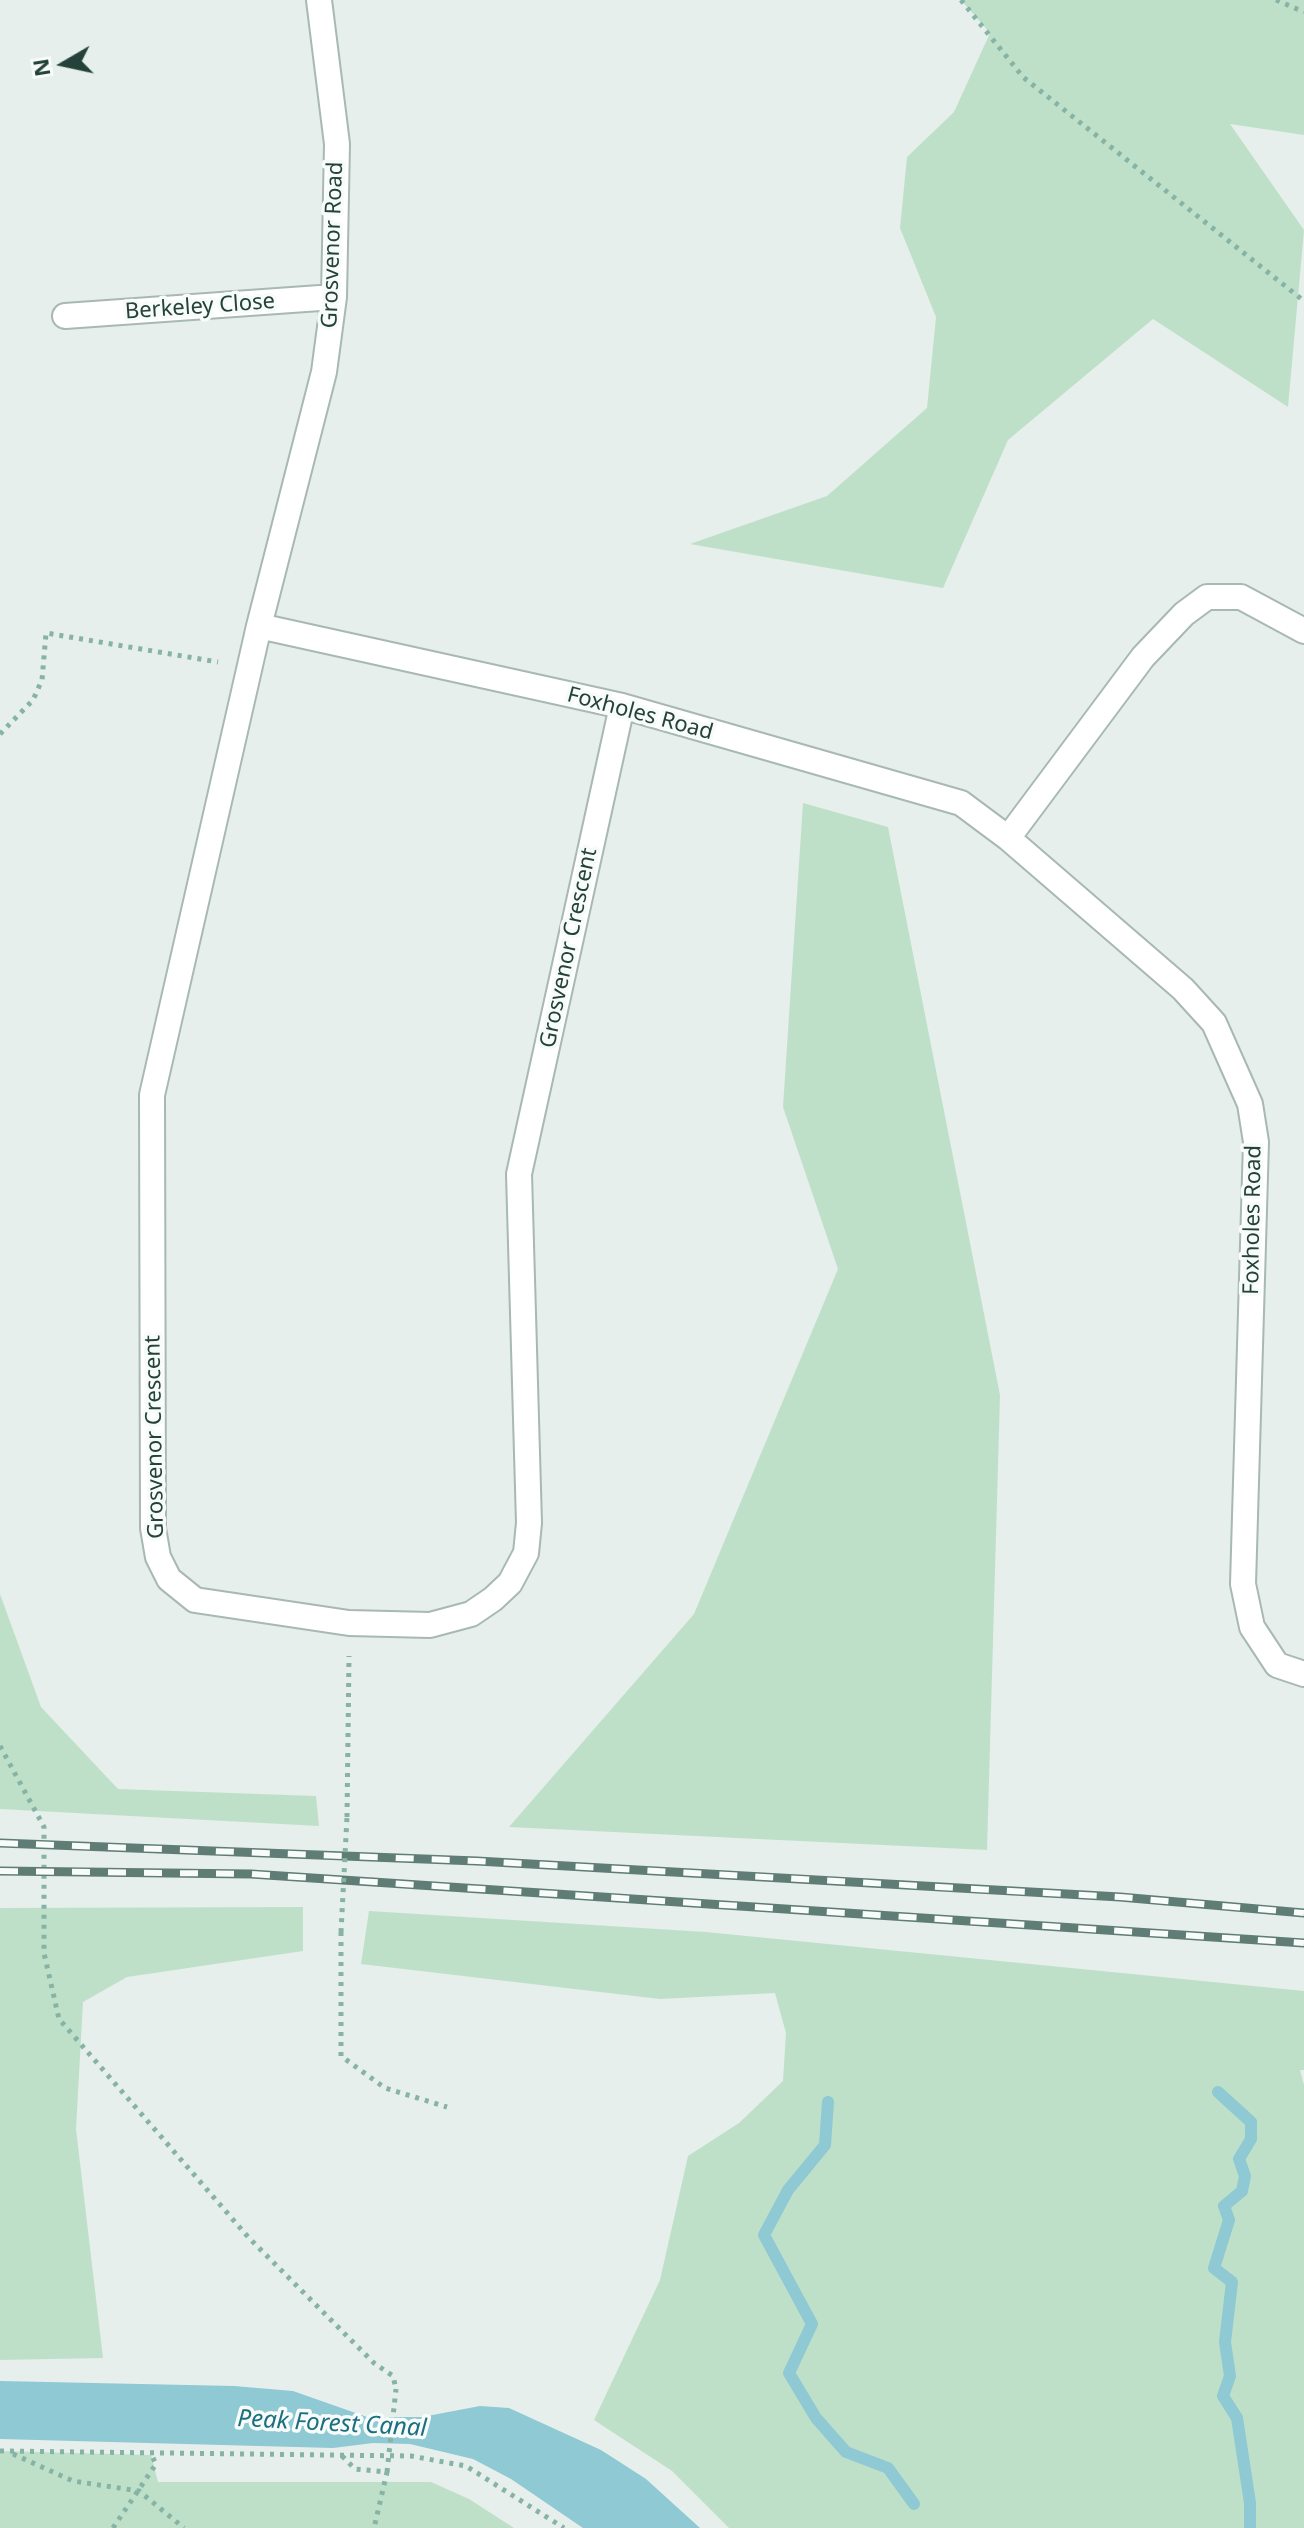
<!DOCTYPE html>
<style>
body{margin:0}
#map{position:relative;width:1304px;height:2528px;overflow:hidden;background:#e6efeb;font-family:"Noto Sans",sans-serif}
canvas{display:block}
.north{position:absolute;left:24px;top:24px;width:80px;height:80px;-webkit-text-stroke:6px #f7fbf9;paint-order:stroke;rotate:261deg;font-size:22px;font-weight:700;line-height:32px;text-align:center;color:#24423a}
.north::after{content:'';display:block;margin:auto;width:28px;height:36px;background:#24423a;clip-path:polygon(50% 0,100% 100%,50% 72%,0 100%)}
</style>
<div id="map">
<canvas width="1304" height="2528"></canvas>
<div class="north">N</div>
</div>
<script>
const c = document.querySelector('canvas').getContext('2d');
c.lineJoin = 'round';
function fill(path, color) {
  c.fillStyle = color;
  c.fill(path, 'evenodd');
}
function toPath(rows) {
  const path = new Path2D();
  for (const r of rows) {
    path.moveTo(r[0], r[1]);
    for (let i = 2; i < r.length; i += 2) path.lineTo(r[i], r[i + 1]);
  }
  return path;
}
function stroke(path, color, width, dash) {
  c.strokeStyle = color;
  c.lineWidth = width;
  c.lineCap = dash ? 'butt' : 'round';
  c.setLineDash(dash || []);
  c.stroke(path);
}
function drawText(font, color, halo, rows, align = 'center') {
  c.font = font + ' "Noto Sans",sans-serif';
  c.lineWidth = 7;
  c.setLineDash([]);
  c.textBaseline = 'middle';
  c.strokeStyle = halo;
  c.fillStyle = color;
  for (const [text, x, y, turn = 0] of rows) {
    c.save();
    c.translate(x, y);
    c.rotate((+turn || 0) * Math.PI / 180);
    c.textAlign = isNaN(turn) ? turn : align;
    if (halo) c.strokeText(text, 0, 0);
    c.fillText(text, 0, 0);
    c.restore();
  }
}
const green = toPath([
 [961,0,1304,0,1304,135,1230,124,1304,230,1288,407,1153,319,1008,440,943,588,690,544,827,496,927,408,936,317,900,228,907,157,954,112,990,33],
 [803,803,888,827,1000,1395,987,1850,509,1827,694,1614,838,1269,783,1107],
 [0,1594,41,1707,118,1789,316,1796,319,1826,0,1809],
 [303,1907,303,1951,127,1977,83,2002,76,2129,103,2358,0,2360,0,1908],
 [369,1911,706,1932,1304,1991,1304,2070,1300,2070,1304,2085,1304,2528,729,2528,672,2471,594,2420,660,2280,688,2156,739,2123,783,2081,786,2033,775,1993,660,1999,361,1964],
 [0,2451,151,2455,158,2482,431,2482,469,2499,514,2528,0,2528]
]);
const water = toPath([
 [0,2381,234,2386,293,2391,367,2417,422,2417,480,2406,509,2408,601,2450,646,2479,700,2528,583,2528,511,2479,473,2459,410,2444,373,2443,333,2448,0,2439]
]);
const stream = toPath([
 [1218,2092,1251,2122,1251,2139,1239,2159,1245,2176,1242,2191,1224,2206,1229,2220,1214,2268,1232,2282,1225,2342,1230,2376,1223,2396,1237,2418,1250,2503,1250,2528],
 [828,2102,825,2145,788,2190,764,2235,812,2324,789,2373,816,2418,846,2452,888,2468,914,2504]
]);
const path = toPath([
 [961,0,1023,77,1304,301],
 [1276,0,1304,12],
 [0,734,33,700,42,680,46,633,218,662],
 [0,1746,44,1827,44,1953,59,2019,249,2238,374,2363,393,2376,396,2389],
 [347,1817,349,1656],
 [341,1932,341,2056,385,2088,447,2107],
 [0,2451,411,2456,466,2466,564,2528],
 [13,2454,73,2481,139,2491,184,2528],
 [342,2456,355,2469,387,2472,374,2528],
 [113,2528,156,2464,152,2456]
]);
const minor = toPath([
 [319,0,337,144,334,297,324,372,259,626,152,1095,153,1528,158,1557,169,1579,195,1600,349,1623,430,1625,471,1614,493,1599,510,1583,526,1553,529,1523,519,1174,622,706],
 [65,316,334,297],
 [259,626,622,706,961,803,1008,838,1183,989,1214,1023,1250,1104,1256,1142,1243,1584,1252,1627,1277,1665,1304,1674],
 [1008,838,1143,657,1184,614,1207,597,1241,597,1304,631]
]);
const rail = toPath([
 [0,1843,477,1861,1120,1897,1304,1913],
 [0,1871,251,1874,1304,1943]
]);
const pathBridge = toPath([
 [341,1932,347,1817],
 [387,2472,396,2389]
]);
const streetNames = [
 ["Grosvenor Road",333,245,-88],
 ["Berkeley Close",200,307,-4],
 ["Foxholes Road",640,714,15],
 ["Grosvenor Crescent",569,948,-78],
 ["Foxholes Road",1253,1220,-89],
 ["Grosvenor Crescent",155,1437,-91]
];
const waterNames = [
 ["Peak Forest Canal",332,2424,3]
];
fill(green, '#bfe0c8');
fill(water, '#8ec9d4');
stroke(stream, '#8ec9d4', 12);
stroke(minor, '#a8b8b2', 28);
stroke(path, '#86b3a5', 5, [4, 6]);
stroke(minor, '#fff', 24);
stroke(rail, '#5f7d75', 9);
stroke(rail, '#f7fbf9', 6, [18]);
stroke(pathBridge, '#86b3a5', 5, [4, 6]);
drawText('22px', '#24423a', '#f7fbf9', streetNames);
drawText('italic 24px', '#1c6f80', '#f7fbf9', waterNames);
</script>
